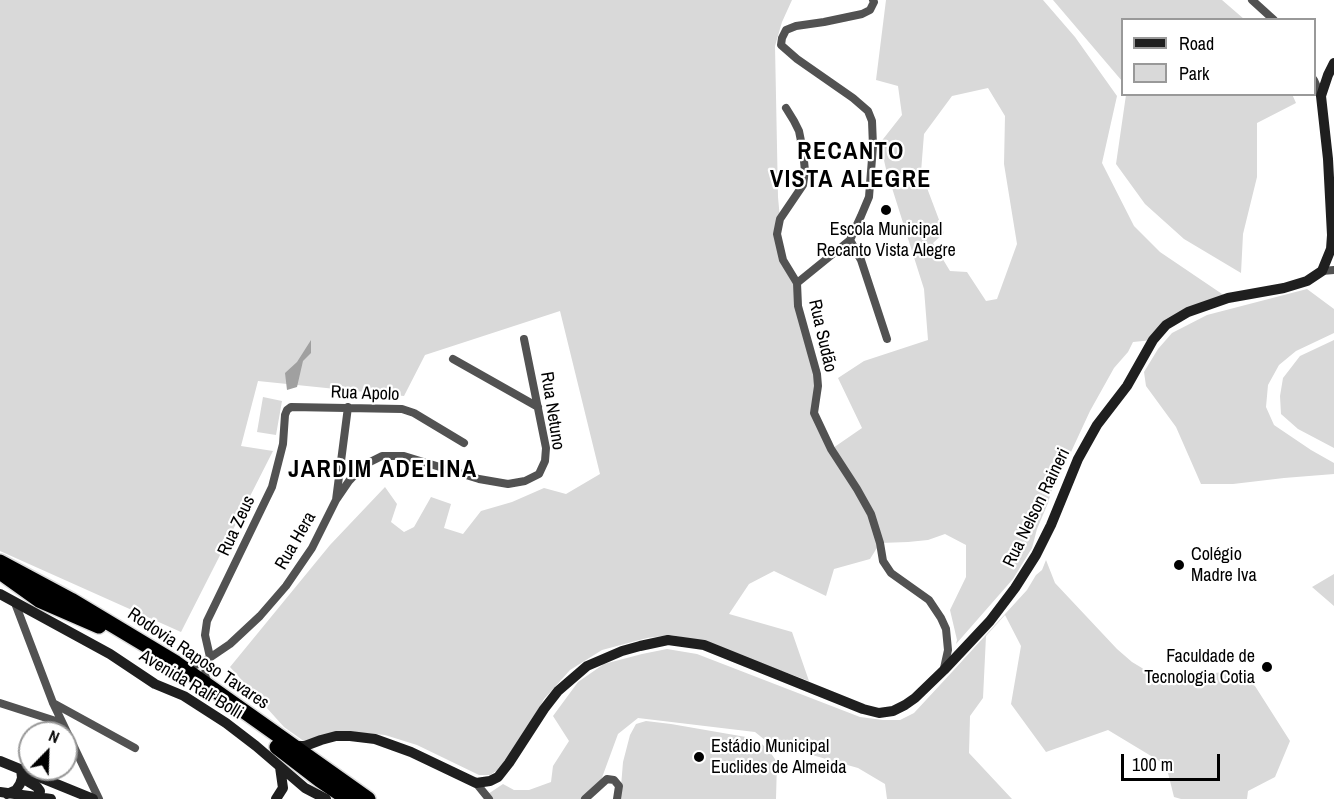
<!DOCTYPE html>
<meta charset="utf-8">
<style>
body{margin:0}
#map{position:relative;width:1334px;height:799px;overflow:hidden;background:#fff;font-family:"Archivo Narrow",sans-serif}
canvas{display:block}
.legend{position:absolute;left:1121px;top:18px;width:195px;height:78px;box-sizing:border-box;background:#fff;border:2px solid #999;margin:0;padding:8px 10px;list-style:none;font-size:18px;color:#000}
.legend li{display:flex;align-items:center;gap:12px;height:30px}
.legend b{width:30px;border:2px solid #999}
.north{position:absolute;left:18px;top:721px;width:60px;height:60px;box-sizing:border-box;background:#fff;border:2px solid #999;border-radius:50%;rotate:23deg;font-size:16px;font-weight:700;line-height:24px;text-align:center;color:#000}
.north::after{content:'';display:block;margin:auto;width:21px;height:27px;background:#000;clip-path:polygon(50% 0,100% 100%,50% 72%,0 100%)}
.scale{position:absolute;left:1121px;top:754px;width:99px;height:27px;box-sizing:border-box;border:3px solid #000;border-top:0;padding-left:8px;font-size:18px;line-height:21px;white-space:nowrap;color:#000;-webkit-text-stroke:4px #fff;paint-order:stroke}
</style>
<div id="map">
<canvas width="1334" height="799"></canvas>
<ul class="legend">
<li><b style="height:8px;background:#1f1f1f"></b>Road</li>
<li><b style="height:16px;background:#d9d9d9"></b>Park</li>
</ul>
<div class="north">N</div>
<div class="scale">100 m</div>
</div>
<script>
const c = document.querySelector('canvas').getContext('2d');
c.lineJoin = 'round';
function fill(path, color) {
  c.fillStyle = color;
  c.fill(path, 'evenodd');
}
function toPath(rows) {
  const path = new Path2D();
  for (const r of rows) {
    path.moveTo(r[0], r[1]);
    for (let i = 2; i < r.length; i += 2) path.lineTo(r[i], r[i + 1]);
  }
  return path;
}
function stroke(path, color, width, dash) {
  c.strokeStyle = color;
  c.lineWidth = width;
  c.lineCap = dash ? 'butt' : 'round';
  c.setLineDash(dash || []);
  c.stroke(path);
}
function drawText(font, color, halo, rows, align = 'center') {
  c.font = font + ' "Archivo Narrow",sans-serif';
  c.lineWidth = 4.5;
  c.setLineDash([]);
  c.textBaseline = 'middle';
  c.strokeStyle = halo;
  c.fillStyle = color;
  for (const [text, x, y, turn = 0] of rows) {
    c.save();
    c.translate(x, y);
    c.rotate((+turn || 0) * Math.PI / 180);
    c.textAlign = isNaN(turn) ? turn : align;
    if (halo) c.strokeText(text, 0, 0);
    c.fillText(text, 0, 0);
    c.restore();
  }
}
const green = toPath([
 [0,0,792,0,782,22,775,46,778,197,780,219,777,235,783,260,797,283,798,306,817,374,814,413,833,448,862,428,838,378,864,361,928,340,924,289,886,169,880,143,902,115,898,86,876,80,886,0,1043,0,1075,37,1117,96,1102,163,1134,226,1160,252,1228,298,1188,312,1153,340,1133,342,1128,352,1114,368,1090,411,1071,452,1054,482,1048,503,1037,529,1032,548,1013,579,956,644,957,640,950,610,966,577,966,545,945,534,928,540,908,542,880,543,870,559,834,569,826,596,774,571,749,584,729,614,792,632,809,681,697,640,671,635,647,638,602,650,570,670,544,699,517,750,498,770,490,775,479,775,417,745,385,735,364,733,305,742,284,727,230,667,330,545,385,487,397,504,391,522,404,532,414,527,431,497,451,504,444,528,463,534,481,511,512,502,544,488,566,494,600,474,560,311,425,355,404,396,258,381,241,446,273,451,181,632,0,551],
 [988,88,1005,116,1004,164,1017,244,997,299,986,301,967,272,950,271,933,243,944,233,921,172,924,134,952,96],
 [1053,0,1222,0,1244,19,1122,20,1122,81],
 [1292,94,1296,103,1257,123,1257,177,1243,234,1241,273,1184,239,1145,204,1116,164,1126,95],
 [1307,289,1334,309,1334,333,1296,351,1279,365,1268,385,1266,407,1274,425,1311,450,1334,463,1334,474,1284,478,1233,484,1201,484,1176,427,1146,386,1144,372,1158,349,1172,333,1207,315],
 [1334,340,1334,448,1298,429,1281,414,1280,396,1283,378,1300,356],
 [263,397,282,401,276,435,257,432],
 [1046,560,1055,583,1117,649,1132,662,1147,671,1162,674,1185,675,1228,672,1243,676,1255,686,1290,741,1275,777,1248,791,1247,799,1181,799,1174,797,1166,765,1108,730,1046,752,1011,704,1021,646,1005,615,986,636,983,698,970,716,969,753,1012,799,887,799,885,784,858,768,805,753,780,752,755,732,638,718,618,734,600,783,584,799,490,799,488,794,503,784,514,790,529,790,551,782,553,766,569,741,553,716,578,682,604,664,642,654,667,649,697,654,860,717,883,720,900,720,914,713,952,672,1027,590,1036,575,1042,570],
 [1334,574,1334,606,1312,587],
 [646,721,671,724,746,737,761,743,770,752,777,762,776,799,620,799,623,762,630,735,636,724]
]);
const water = toPath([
 [311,340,311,353,303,361,297,387,287,390,285,373,297,362]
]);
const minor = toPath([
 [1252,0,1274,20],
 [1314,80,1321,96],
 [786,108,794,121,799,131,803,151,805,171,803,185,780,219,777,234,783,260,797,283],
 [850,240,861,260,887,339],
 [1322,271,1334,270],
 [797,283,798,306,817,374,818,386,814,413,831,449,857,489,871,514,880,543,883,561,891,573,929,600,941,618,946,629,948,650,944,668],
 [797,283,850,240,861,216,869,197,873,146,872,121,868,111,853,98,797,59,781,45,782,38,786,30,796,26,824,22,862,14,870,10,874,2,873,0],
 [453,359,538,407],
 [336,500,349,481,364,465,382,456,404,456,479,479,508,484,525,481,539,474,545,461,546,448,524,339],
 [15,603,53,703,99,799],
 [210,657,205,635,207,621,272,487,283,444,285,415,287,410,291,407,402,409,414,413,464,443],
 [184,666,192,666,202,663,230,644,260,616,286,586,312,548,336,500,348,407],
 [208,684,205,675,206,666,209,658],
 [0,703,62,723],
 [53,703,135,748],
 [476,783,489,799],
 [585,799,607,779,614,780,619,786,617,799]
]);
const secondary = toPath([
 [0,594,110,654,155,684,184,696,226,723,256,746,305,788,326,799],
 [294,746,305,746,321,740,336,736,350,736,375,739,411,752,476,783,490,781,498,777,509,763,544,709,558,691,587,666,622,651,640,646,668,640,704,645,863,709,879,713,893,711,905,705,915,698,944,670,990,621,1015,588,1036,555,1051,525,1078,459,1097,425,1127,386,1153,340,1166,325,1188,312,1228,298,1284,288,1307,281,1322,271,1331,249,1332,235,1328,159,1321,96,1328,75,1334,63],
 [0,761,93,799],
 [22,778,37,787,40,791,39,798],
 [0,792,51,799],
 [7,794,16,790,20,784,22,778,21,769],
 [276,799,283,788,280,767]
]);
const motorway = toPath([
 [0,562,71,600,176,663,368,799],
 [0,572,39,600,99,626],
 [277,747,320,780,348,799]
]);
const markers = [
 [886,210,6,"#000"],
 [1179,565,6,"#000"],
 [1267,667,6,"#000"],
 [699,757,6,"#000"]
];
const poiNames = [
 ["Escola Municipal",886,230,"center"],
 ["Recanto Vista Alegre",886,251,"center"],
 ["Colégio",1191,555],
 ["Madre Iva",1191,576],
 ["Faculdade de",1255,657,"right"],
 ["Tecnologia Cotia",1255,678,"right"],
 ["Estádio Municipal",711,747],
 ["Euclides de Almeida",711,768]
];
const streetNames = [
 ["Rua Sudão",822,336,77],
 ["Rua Apolo",365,394,2],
 ["Rua Netuno",552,411,81],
 ["Rua Nelson Raineri",1037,508,-64],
 ["Rua Zeus",237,526,-65],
 ["Rua Hera",296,541,-60],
 ["Rodovia Raposo Tavares",198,659,34],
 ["Avenida Ralf Bolli",191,685,31]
];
const districtNames = [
 ["RECANTO",851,153],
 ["VISTA ALEGRE",851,181],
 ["JARDIM ADELINA",383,471]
];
fill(green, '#d9d9d9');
fill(water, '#a0a0a0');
stroke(motorway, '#dbdbdb', 18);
stroke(minor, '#525252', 8);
stroke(secondary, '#1f1f1f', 10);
stroke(motorway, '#000', 15);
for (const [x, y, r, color] of markers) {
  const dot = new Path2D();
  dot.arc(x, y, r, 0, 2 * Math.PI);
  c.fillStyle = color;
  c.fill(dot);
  stroke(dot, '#fff', 2);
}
drawText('18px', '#000', '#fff', poiNames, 'left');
drawText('18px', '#000', '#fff', streetNames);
c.letterSpacing = '1.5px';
drawText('bold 24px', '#000', '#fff', districtNames);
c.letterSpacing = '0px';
</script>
